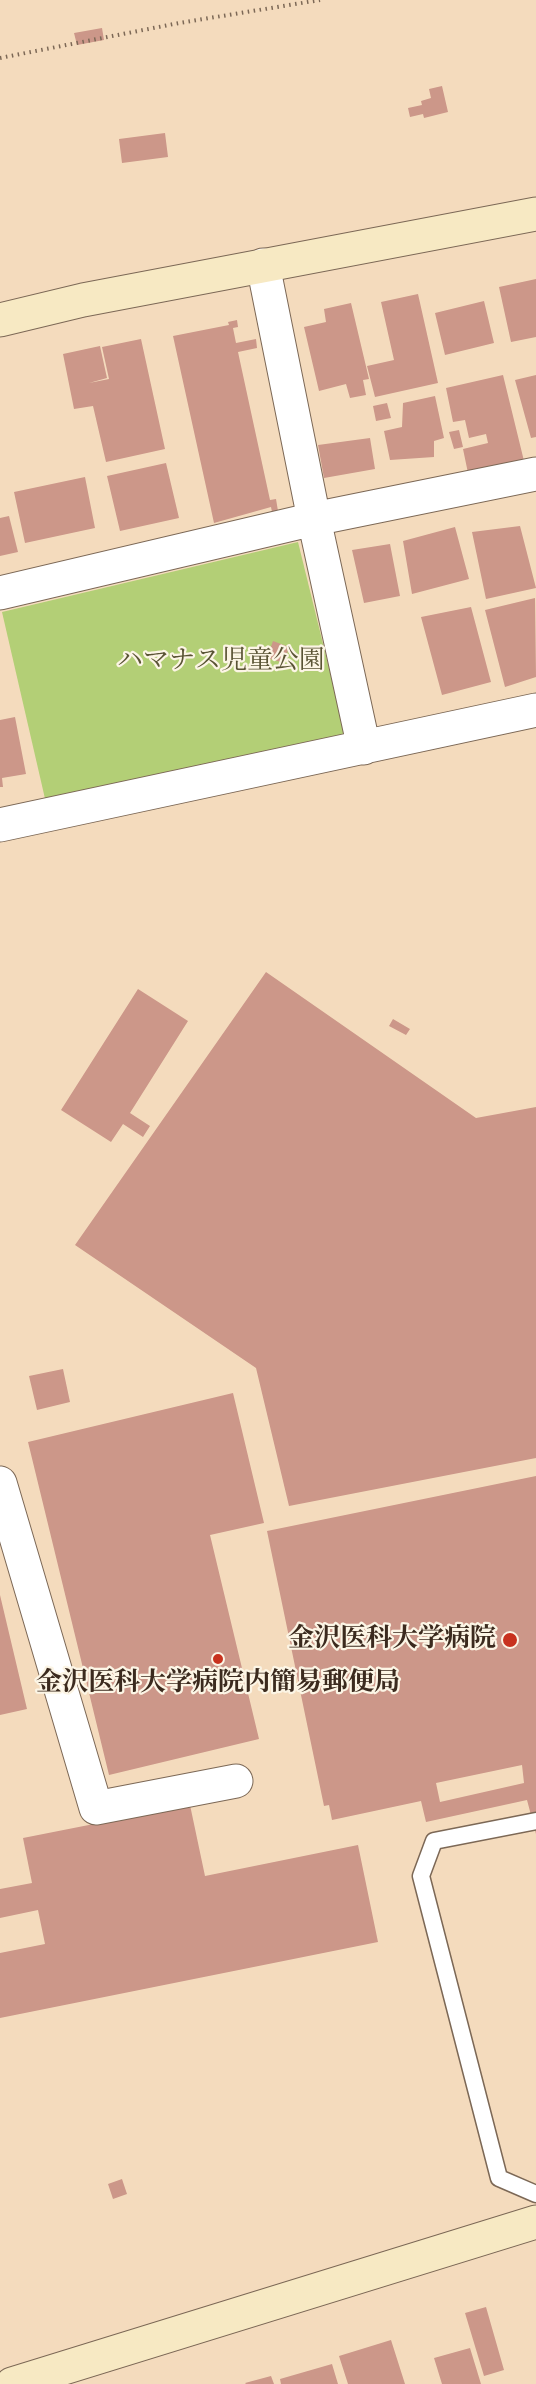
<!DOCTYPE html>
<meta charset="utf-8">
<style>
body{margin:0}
canvas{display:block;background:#f4dbbd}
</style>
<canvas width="536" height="2384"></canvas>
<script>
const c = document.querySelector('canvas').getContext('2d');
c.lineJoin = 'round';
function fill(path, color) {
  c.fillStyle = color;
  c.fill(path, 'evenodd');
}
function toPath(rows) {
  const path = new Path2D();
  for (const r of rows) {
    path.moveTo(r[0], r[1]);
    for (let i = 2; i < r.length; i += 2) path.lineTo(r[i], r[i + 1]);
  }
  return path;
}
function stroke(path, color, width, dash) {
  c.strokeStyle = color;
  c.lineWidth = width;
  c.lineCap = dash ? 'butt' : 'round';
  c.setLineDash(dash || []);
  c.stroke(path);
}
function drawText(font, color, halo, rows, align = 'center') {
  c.font = font + ' "IM FELL Double Pica","Noto Serif JP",serif';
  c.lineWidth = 4.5;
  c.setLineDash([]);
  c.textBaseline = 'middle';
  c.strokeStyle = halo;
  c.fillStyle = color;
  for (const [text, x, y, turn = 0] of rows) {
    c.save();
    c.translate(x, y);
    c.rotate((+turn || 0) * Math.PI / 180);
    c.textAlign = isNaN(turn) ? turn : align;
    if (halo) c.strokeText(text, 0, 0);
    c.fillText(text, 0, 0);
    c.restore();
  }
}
const green = toPath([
 [298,542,346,737,46,803,2,612]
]);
const building = toPath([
 [102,28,104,40,77,45,74,33],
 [442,86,448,112,424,118,423,114,410,117,408,108,422,105,421,101,431,98,429,89],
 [165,133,168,157,122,163,119,139],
 [536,279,536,337,511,342,499,287],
 [418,294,438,383,375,397,367,366,394,360,381,302],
 [484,301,494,343,445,355,435,313],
 [351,303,369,379,363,380,366,395,350,398,346,384,319,391,304,327,326,322,324,309],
 [237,320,238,327,233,328,236,343,256,339,257,348,238,352,270,500,276,499,278,511,272,512,271,507,214,523,173,336,229,325,228,322],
 [141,339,165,449,106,462,93,406,74,409,63,354,100,346,107,378,89,383,109,379,102,347],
 [503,375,524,461,468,473,463,449,488,443,486,434,469,438,465,420,453,422,446,388],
 [536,375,536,437,531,438,515,380],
 [435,396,444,438,434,441,434,457,390,460,384,431,402,427,403,403],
 [387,403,391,418,376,421,373,406],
 [459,430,463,447,454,449,449,432],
 [370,438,375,469,324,478,318,445],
 [166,463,179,518,120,531,107,476],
 [85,477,95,528,25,543,14,492],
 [9,516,18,552,0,556,0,518],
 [520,526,536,588,486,599,472,532],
 [455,527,469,579,412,594,403,541],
 [390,544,400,596,364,603,352,550],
 [535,598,536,677,505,687,485,610],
 [471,607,491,682,442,695,421,617],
 [273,641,289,647,284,663,267,658],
 [15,717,26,774,2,778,3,787,0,787,0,720],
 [266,972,476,1118,536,1107,536,1458,289,1506,256,1368,75,1245],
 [138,989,188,1021,130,1113,150,1126,143,1137,123,1124,111,1142,61,1110],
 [393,1019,410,1029,406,1035,389,1026],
 [63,1369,70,1402,37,1410,29,1376],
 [233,1393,264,1523,210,1535,259,1739,109,1775,28,1442],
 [536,1476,536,1834,527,1800,426,1822,421,1801,332,1820,329,1805,324,1806,267,1531],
 [522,1765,524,1783,440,1802,436,1783],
 [0,1595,27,1709,0,1715],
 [190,1805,205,1876,358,1845,378,1942,0,2018,0,1953,45,1944,38,1910,0,1918,0,1889,32,1883,23,1838],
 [122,2179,127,2194,113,2199,108,2184],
 [486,2307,504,2370,484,2376,465,2313],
 [391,2340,405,2384,348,2384,339,2356],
 [470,2348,481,2384,442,2384,434,2358],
 [332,2364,338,2384,281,2384,280,2379],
 [271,2376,274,2384,246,2384,245,2383]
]);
const path = toPath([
 [0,58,179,23,320,0]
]);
const lane = toPath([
 [536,1821,434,1841,421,1876,499,2178,536,2194]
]);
const street = toPath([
 [263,265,314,519,364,748],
 [0,593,314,519,536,474],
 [0,825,536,710],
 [0,1483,96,1808,236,1781]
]);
const secondary = toPath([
 [0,320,83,300,536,214],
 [12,2384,536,2222]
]);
const markers = [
 [510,1640,8,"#c8321e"],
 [218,1659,6,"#c8321e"]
];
const parkNames = [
 ["ハマナス児童公園",221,662]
];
const poiNames = [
 ["金沢医科大学病院",496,1640],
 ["金沢医科大学病院内簡易郵便局",218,1684,"center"]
];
fill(green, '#b3cf76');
fill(building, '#cc9789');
stroke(lane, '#7c6856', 19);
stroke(street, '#7c6856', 35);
stroke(secondary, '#7c6856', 35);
stroke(path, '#7c6856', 4, [1.5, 4.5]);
stroke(lane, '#fff', 16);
stroke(street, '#fff', 33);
stroke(secondary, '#f7e9c3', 33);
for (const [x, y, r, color] of markers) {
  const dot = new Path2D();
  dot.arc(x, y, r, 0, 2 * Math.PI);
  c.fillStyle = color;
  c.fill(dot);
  stroke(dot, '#fcf5e5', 2);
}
drawText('26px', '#595334', '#fcf5e5', parkNames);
drawText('bold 26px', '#3b2a1e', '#fcf5e5', poiNames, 'right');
</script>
